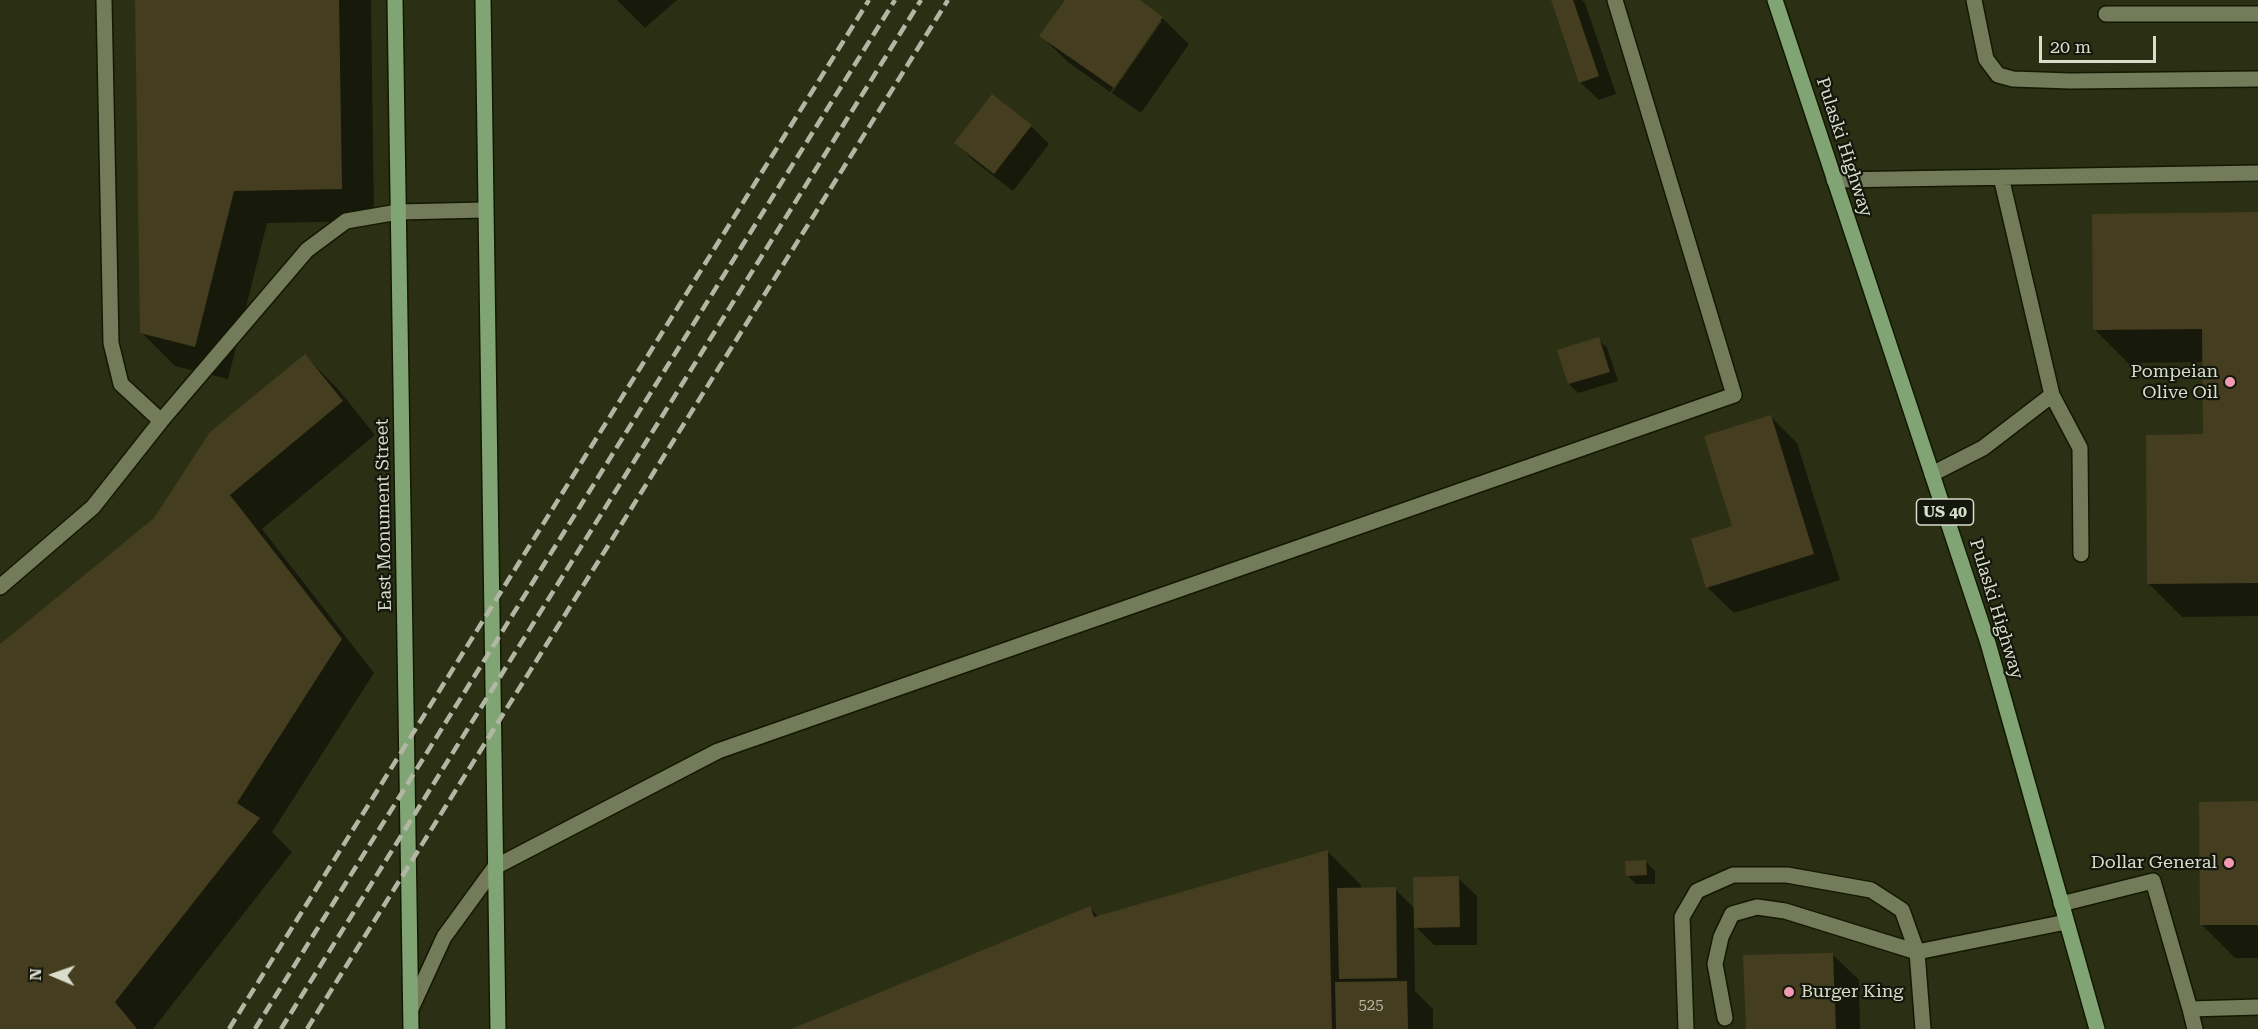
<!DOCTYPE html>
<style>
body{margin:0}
#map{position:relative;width:2258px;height:1029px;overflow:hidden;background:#2b3014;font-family:"Roboto Serif",serif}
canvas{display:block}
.north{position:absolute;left:24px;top:945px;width:60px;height:60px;-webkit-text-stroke:4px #14170b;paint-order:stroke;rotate:272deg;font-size:16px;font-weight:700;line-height:24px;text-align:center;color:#d9ddcc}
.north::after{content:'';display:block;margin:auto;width:21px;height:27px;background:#d9ddcc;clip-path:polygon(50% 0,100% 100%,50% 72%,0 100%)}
.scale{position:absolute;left:2039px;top:36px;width:117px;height:27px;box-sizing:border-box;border:3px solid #d9ddcc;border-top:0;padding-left:8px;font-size:18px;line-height:21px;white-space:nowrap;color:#d9ddcc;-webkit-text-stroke:4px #14170b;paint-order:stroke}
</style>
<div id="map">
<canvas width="2258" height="1029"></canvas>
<div class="north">N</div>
<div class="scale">20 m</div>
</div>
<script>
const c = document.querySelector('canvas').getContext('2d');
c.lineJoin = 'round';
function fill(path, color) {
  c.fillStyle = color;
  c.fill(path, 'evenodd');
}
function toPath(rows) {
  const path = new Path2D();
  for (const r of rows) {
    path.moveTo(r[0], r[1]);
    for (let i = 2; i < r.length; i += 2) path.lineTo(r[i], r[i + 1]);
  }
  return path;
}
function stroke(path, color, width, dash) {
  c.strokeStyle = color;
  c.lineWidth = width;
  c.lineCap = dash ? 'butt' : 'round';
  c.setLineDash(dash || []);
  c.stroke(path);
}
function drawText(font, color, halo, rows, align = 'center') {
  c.font = font + ' "Roboto Serif",serif';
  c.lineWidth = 4.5;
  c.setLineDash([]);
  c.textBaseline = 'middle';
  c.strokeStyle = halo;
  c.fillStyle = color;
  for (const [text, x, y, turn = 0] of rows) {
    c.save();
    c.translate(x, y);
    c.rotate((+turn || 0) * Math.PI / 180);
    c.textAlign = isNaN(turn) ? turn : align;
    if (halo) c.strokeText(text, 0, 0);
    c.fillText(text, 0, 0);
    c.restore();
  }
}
const shadow = toPath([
 [137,0,371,0,374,221,267,223,228,379,175,366,141,332],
 [617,0,677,0,645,28],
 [1067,0,1137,0,1162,18,1189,44,1141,113,1112,93,1162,21,1159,21,1110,92,1068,62,1041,36],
 [1552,0,1582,0,1585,3,1616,94,1599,100,1580,82],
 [1031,126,1049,144,1013,191,974,161,956,143],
 [2258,214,2258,616,2182,617,2149,584,2204,436,2204,362,2128,363,2094,329],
 [1598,339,1607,348,1618,381,1578,393,1569,384,1559,351],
 [305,356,338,389,375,435,262,529,374,673,272,832,292,852,153,1029,0,1029,0,646,155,519],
 [1771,417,1797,443,1840,580,1734,613,1707,587,1734,527],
 [2258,802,2258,958,2235,958,2202,925],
 [1328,852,1361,885,1361,889,1395,889,1415,909,1458,878,1477,896,1477,945,1434,945,1414,925,1415,991,1433,1009,1433,1029,795,1029,1089,908,1099,917],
 [1646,862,1655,871,1655,884,1636,884,1627,875],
 [1832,954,1859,980,1860,1029,1748,1029]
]);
const building = toPath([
 [135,0,339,0,342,189,234,191,195,347,140,333],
 [1065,0,1140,0,1163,17,1114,88,1039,36],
 [1551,0,1573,0,1599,76,1579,83],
 [992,94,1032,125,994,174,954,143],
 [2258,212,2258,583,2147,584,2146,435,2203,434,2202,329,2093,330,2092,214],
 [1599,337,1610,372,1568,384,1557,350],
 [305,354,343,401,230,495,342,639,237,803,260,818,115,1002,137,1029,0,1029,0,644,154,518,210,432],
 [1771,415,1814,554,1706,588,1691,539,1732,526,1704,436],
 [2258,801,2258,925,2200,925,2199,802],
 [1328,850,1332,1029,791,1029,1090,906,1094,917],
 [1646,860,1647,875,1626,876,1625,861],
 [1459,876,1460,927,1414,928,1413,877],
 [1396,887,1397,978,1339,979,1337,888],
 [1833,953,1836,1029,1746,1029,1743,955],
 [1407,981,1408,1029,1336,1029,1335,982]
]);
const minor = toPath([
 [104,0,111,343,121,384,161,421],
 [1974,0,1986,59,1998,75,2013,79,2070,81,2258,79],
 [2106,14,2258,14],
 [2001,177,2052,395,2080,448,2081,554],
 [1834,180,2258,173],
 [1932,474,1983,448,2052,395],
 [0,587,93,507,161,421,307,250,346,221,398,212,485,210],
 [2061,904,2153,881,2190,1009,2258,1007],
 [411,1009,444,937,495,867,718,751,1734,395,1615,0],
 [2190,1009,2195,1029],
 [1725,1018,1715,964,1721,937,1732,914,1757,907,1785,911,1917,952,2066,922],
 [1686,1029,1682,917,1697,891,1733,875,1787,875,1871,890,1902,910,1917,952,1923,1029]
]);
const major = toPath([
 [395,0,411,1029],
 [483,0,498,1029],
 [1775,0,1988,643,2097,1029]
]);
const rail = toPath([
 [229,1029,869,0],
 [255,1029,895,0],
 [281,1029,921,0],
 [307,1029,948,0]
]);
const markers = [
 [2230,382,6,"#f19ab2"],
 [2229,863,6,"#f19ab2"],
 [1789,992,6,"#f19ab2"]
];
const numberNames = [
 ["525",1371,1006]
];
const shields = [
 [1945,512,57]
];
const shieldNames = [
 ["US 40",1945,512]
];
const streetNames = [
 ["Pulaski Highway",1844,147,72],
 ["East Monument Street",384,515,-91],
 ["Pulaski Highway",1996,609,73]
];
const poiNames = [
 ["Pompeian",2218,372],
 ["Olive Oil",2218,393],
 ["Dollar General",2217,863],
 ["Burger King",1801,992,"left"]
];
fill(shadow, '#0007');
fill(building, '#443d1f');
stroke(minor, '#131800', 18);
stroke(major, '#131800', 18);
stroke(minor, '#737b5b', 15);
stroke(major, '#81a474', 15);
stroke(rail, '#b2b7a3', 4.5, [12, 6]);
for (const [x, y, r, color] of markers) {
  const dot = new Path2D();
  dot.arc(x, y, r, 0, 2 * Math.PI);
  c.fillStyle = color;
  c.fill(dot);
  stroke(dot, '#14170b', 2);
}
drawText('15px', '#b4b5a1', null, numberNames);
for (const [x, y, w] of shields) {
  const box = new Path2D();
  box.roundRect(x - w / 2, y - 13, w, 26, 4.5);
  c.fillStyle = '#14170b';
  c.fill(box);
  stroke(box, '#d9ddcc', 1.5);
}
drawText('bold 16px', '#d9ddcc', null, shieldNames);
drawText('18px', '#d9ddcc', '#14170b', streetNames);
drawText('18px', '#d9ddcc', '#14170b', poiNames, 'right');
</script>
